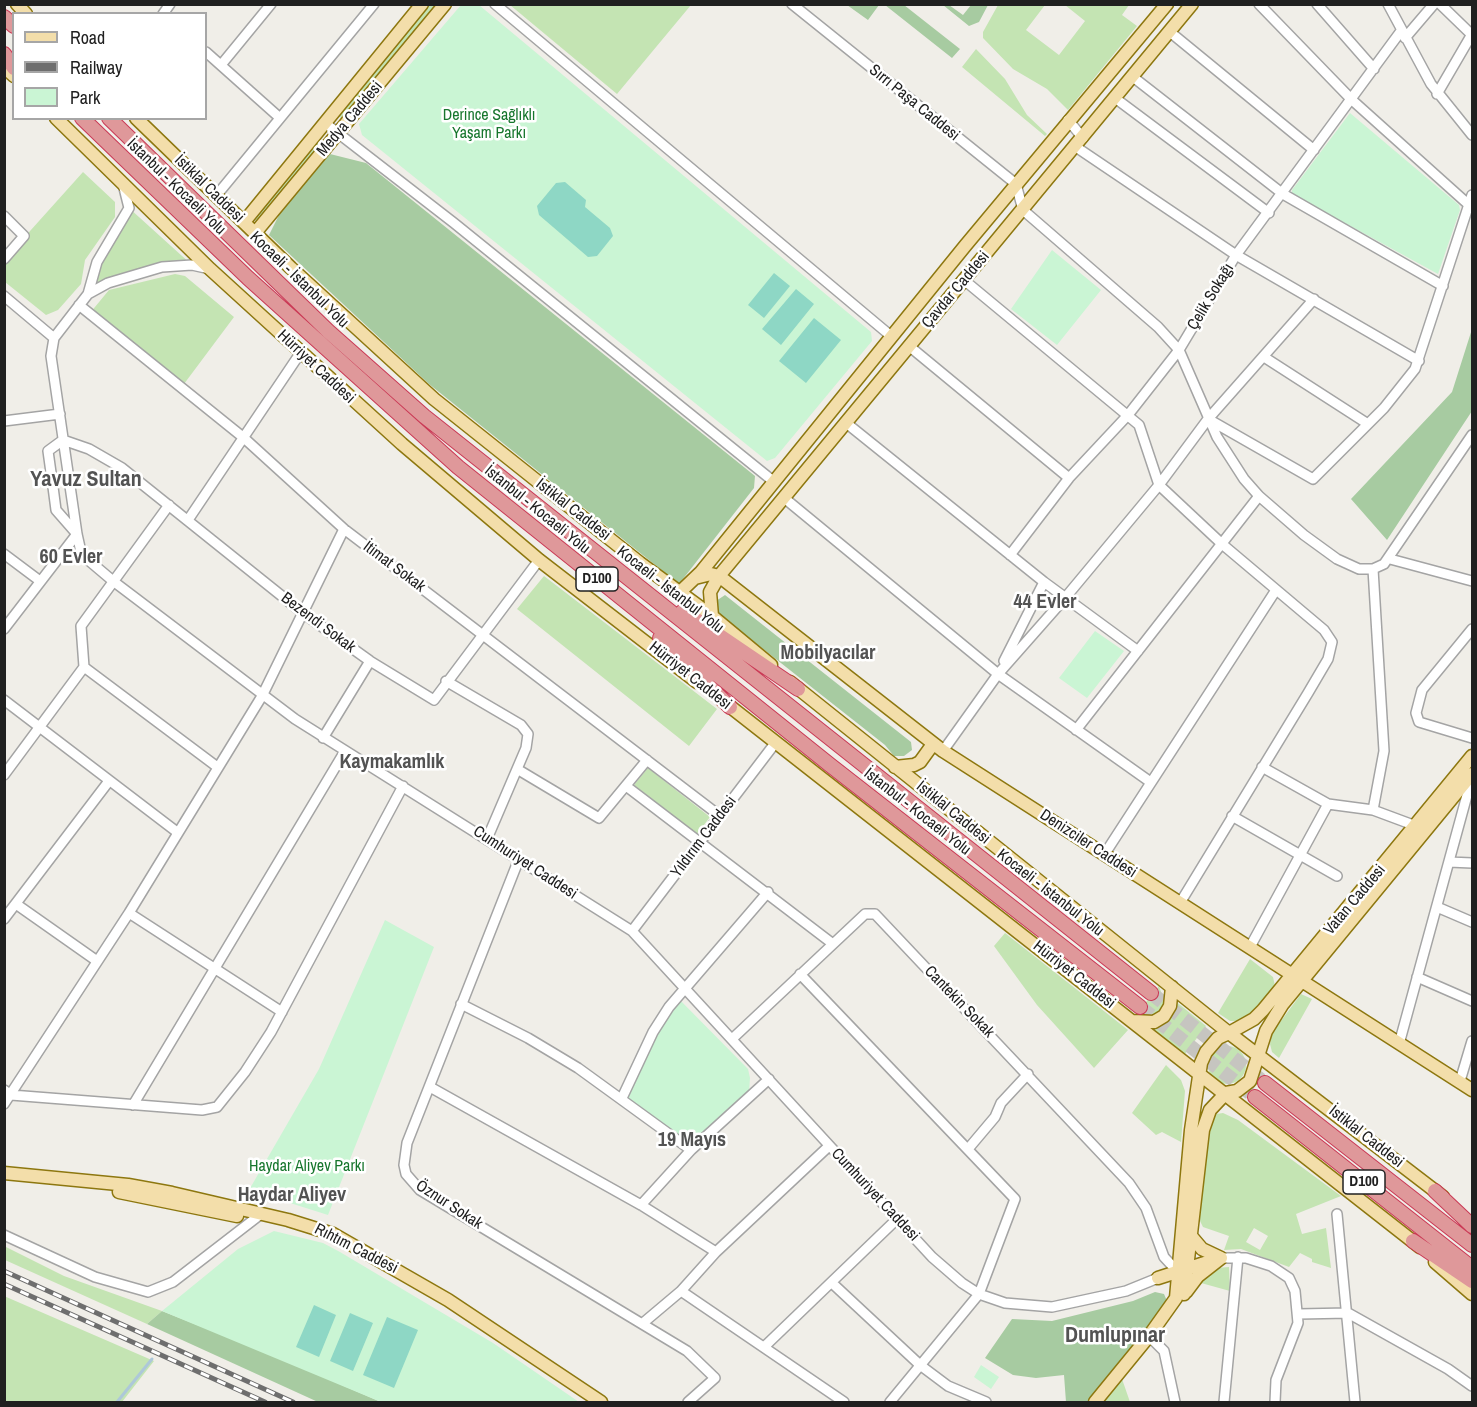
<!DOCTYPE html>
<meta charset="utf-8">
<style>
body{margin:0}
#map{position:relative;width:1477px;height:1407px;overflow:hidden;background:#f0eee8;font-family:"Archivo Narrow",sans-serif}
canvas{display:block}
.frame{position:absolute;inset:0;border:6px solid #202020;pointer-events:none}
.legend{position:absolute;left:12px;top:12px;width:195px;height:108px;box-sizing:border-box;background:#fff;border:2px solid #a6a6a6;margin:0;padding:8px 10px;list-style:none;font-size:18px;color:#202020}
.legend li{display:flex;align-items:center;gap:12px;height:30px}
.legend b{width:30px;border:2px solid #a6a6a6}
</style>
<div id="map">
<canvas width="1477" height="1407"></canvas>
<div class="frame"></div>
<ul class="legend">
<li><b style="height:8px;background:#f3deaa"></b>Road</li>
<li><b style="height:8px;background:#6e6e6e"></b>Railway</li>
<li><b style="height:16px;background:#caf5d4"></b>Park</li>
</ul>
</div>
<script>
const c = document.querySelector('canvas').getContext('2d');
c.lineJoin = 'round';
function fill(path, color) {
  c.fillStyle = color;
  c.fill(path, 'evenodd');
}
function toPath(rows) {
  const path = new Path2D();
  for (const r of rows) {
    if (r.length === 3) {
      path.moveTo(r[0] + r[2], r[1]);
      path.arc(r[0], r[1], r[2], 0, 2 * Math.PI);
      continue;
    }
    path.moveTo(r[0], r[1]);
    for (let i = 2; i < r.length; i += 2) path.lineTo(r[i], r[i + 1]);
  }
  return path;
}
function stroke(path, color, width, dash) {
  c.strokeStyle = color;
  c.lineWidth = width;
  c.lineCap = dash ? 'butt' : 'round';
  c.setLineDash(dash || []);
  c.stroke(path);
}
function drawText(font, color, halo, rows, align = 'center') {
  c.font = font + ' "Archivo Narrow",sans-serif';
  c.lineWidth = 5;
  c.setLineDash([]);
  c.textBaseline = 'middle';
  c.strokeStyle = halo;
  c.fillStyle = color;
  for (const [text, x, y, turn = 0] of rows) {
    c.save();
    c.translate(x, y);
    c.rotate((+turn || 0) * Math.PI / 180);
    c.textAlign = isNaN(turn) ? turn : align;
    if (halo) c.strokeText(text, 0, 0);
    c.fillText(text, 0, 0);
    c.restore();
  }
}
const grass = toPath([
 [427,5,440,5,344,120,337,115],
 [510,5,691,5,617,94],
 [998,5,1045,5,1026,30,1059,55,1085,21,1065,5,1129,5,1122,15,1137,26,1068,110,1047,89,1013,69,983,38,983,32],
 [976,49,1005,79,1027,115,1047,134,1045,136,962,67],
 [316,138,325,145,260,224,252,218],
 [83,172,115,202,115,217,85,260,81,284,58,310,46,315,5,282,4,260],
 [129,208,192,265,178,265,88,294,97,262],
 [175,274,185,276,234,317,181,388,90,313,109,290],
 [544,576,717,709,689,746,517,609],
 [648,768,710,817,697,834,634,785],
 [1005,933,1128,1030,1094,1068,1037,1005,994,946],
 [1250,959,1273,977,1275,986,1254,1012,1240,1021,1230,1021,1218,1013],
 [1159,986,1165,1003,1158,1017,1133,1018],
 [1301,994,1312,999,1279,1058,1272,1052,1270,1044,1272,1033],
 [1174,1000,1206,1026,1185,1054,1151,1030,1162,1027,1170,1020],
 [1227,1065,19],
 [1166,1065,1181,1080,1185,1091,1181,1142,1162,1132,1156,1135,1132,1113],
 [1223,1113,1238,1120,1341,1196,1296,1214,1302,1234,1326,1228,1331,1268,1312,1262,1312,1259,1300,1253,1289,1267,1241,1249,1224,1250,1229,1236,1203,1227,1199,1219,1208,1139,1212,1122,1216,1114],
 [1254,1228,1268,1236,1260,1250,1246,1242],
 [4,1246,64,1276,162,1311,147,1324,5,1260],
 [1229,1267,1230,1291,1201,1283,1200,1279,1216,1268],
 [4,1296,154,1361,122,1402,5,1402],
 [1122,1379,1130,1402,1103,1402,1107,1398]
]);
const forest = toPath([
 [847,5,879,5,868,20],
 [885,5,904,5,960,49,952,58],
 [943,5,949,5,963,15,971,5,988,5,979,22,969,26],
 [330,154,366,163,755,476,754,488,679,584,429,384,269,235,285,203],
 [1472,329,1472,411,1387,540,1351,499,1452,392],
 [725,595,911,742,912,750,904,756,894,756,885,745,720,615,716,610,716,601],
 [1155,1292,1164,1294,1167,1301,1095,1402,1066,1402,1064,1375,1036,1378,1013,1375,985,1358,1012,1319,1052,1321,1133,1301],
 [162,1311,270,1354,381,1402,318,1402,147,1324]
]);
const park = toPath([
 [461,5,479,5,871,332,872,341,775,458,767,461,362,135,359,124],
 [1350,113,1459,205,1460,210,1438,274,1292,194,1292,190],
 [1052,250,1101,290,1057,345,1011,309],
 [1095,631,1124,651,1087,698,1059,678],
 [385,920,434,947,328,1215,249,1190,319,1069],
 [676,996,748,1069,750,1078,749,1092,691,1150,622,1098],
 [274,1231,323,1243,340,1252,493,1343,579,1402,381,1402,162,1311,238,1249],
 [981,1365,999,1377,991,1389,974,1377]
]);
const pitch = toPath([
 [565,182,586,200,585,207,610,228,613,236,597,256,588,257,539,215,537,206,556,183],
 [774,273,790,286,764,318,748,305],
 [796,289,814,304,781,345,762,329],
 [814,318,841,340,806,383,779,361],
 [314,1305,336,1315,319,1357,296,1347],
 [350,1313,373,1323,353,1371,330,1361],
 [387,1317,418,1330,394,1388,363,1375]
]);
const stream = toPath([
 [117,1402,152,1359]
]);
const highwayTunnel = toPath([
 [1151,993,1265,1083],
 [1140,1007,1255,1097]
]);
const minor = toPath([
 [495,4,891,336],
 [792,4,1016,184,1023,210,1158,327,1179,350,1217,437,1244,479,1259,496,1304,535,1337,559,1359,569,1373,569,1384,564,1472,435],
 [1259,4,1352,100,1469,205],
 [1317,4,1374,69],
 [1388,4,1431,84,1472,135],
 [1440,4,1472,35],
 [163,14,170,4],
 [1170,32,1314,150],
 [1405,38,1434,4],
 [206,52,280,118],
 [221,65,271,4],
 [1133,77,1283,194,1443,286],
 [1437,94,1472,34],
 [1115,98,1269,213],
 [1068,120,1083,138],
 [325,123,454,223,773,481],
 [1076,147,1236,255,1419,361],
 [216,196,374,4],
 [4,216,24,236,4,259],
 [210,269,192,265,162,267,108,283,88,294,54,338,51,356,77,534,81,552,87,559,113,581,295,719,632,931,932,1257,962,1283,979,1294,1005,1303,1052,1307,1126,1291,1158,1278],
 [964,280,1139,425,1159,485],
 [88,294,97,262,129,208,124,188],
 [4,296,54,338],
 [79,305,244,438,344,529,720,816],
 [909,346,1069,478],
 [1264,357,1368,424],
 [1208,419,1313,479,1384,408,1415,369,1472,195],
 [4,421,60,414],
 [845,422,1044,582,1138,651],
 [1159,485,1222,544,1324,630,1332,642,1328,659,1308,693,1180,903],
 [783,497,998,674,1149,781],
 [169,505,81,626,84,667,216,766],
 [188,520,301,352],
 [4,554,40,581],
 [1010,555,1069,478,1128,415,1179,350,1236,255,1401,31],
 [1390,559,1472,581],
 [1373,569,1384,751,1373,810],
 [4,629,77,534,56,510,53,487,48,451,63,440,89,449,122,468,303,613,370,661,434,700,539,560],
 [1472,629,1422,690,1416,713,1419,722,1472,738],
 [1004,661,1044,582],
 [446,681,521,725,528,734,526,748,487,839],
 [4,700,177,832],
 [1076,730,1259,496],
 [323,738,370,661],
 [943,751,998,674,1065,598,1159,485,1208,419,1314,299],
 [1262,767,1328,804,1373,810,1416,826],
 [517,769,599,818,647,760],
 [4,775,84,667],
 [626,786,833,944],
 [1232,816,1337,876],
 [1104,855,1276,590],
 [519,859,407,1143,404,1165,406,1174,420,1190,687,1351,715,1378,688,1402],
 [1449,862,1472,863],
 [16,904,97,961],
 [1437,907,1472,922],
 [129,913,282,1012],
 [4,919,109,781],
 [632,931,776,742],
 [1250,947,1328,804],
 [800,974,1015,1199,979,1294,890,1402],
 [1417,977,1472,1001],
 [461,1004,528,1038,578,1068,691,1150],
 [732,1039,865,914,875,914,1129,1183,1146,1208,1164,1257,1177,1271],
 [1399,1044,1472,777],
 [1460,1081,1472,1041],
 [430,1087,641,1205,716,1252],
 [4,1090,11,1095,202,1110,217,1107,245,1072,271,1032,403,786],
 [622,1098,653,1032,669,1007,768,892],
 [4,1104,129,913,262,696,344,529],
 [133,1105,345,751],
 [968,1149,995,1117,1001,1103,1028,1074],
 [641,1205,691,1150,769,1079],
 [1337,1214,1355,1402],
 [4,1235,95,1277,148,1292,173,1282,261,1214],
 [1221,1258,1246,1258,1271,1266,1289,1278,1295,1291,1298,1323,1276,1380,1275,1402],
 [832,1283,920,1365,948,1386,986,1402],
 [681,1291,844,1402],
 [1299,1314,1348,1313,1448,1369,1472,1386],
 [643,1323,681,1291,716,1252,829,1146],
 [1149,1336,1164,1351,1175,1402],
 [764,1347,897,1219],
 [1224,1402,1238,1257]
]);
const major = toPath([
 [17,4,26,14],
 [4,67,14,76],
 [56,118,210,269,402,444,539,560,697,682],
 [136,118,291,268,434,399,640,563,712,616,771,665],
 [244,222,422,4],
 [255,233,445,4],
 [695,578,711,574,719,576,943,751,1472,1090],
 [679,593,701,572,965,246,1167,4],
 [712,616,710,592,719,576,1192,4],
 [790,682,1229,1033,1254,1019,1263,1010,1472,756],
 [723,701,1420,1247],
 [895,767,914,765,920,762,933,744],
 [1133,1021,1154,1022,1164,1016,1170,1006,1172,987],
 [1226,1093,1237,1091,1250,1081,1266,1031,1282,1005,1472,774],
 [4,1173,128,1185,172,1193,288,1220,333,1234,448,1300,601,1402],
 [119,1192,237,1216],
 [1191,1236,1202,1249,1221,1258],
 [1435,1262,1472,1294],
 [1158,1278,1214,1260],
 [1186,1292,1198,1276,1221,1258],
 [1184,1294,1203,1130,1210,1110,1226,1093],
 [1095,1402,1149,1336,1176,1298,1191,1130,1201,1063,1206,1052,1218,1038,1229,1033,1443,1197]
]);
const highway = toPath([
 [4,17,14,26],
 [4,54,14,68],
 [82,118,248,278,458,467,830,765,1140,1007],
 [109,118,328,331,424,416,1151,993],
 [683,611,798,689],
 [660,638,730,707],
 [1265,1083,1472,1245],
 [1255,1097,1472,1268],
 [1435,1191,1472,1226],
 [1413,1241,1472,1281]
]);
const rail = toPath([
 [4,1271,293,1402],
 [4,1284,265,1402]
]);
const shields = [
 [597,579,42],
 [1364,1182,42]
];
const shieldNames = [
 ["D100",597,579],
 ["D100",1364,1182]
];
const streetNames = [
 ["Sırrı Paşa Caddesi",914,103,39],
 ["Medya Caddesi",350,119,-50],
 ["İstanbul - Kocaeli Yolu",176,187,44],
 ["İstiklal Caddesi",209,189,44],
 ["Kocaeli - İstanbul Yolu",299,280,44],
 ["Çavdar Caddesi",956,290,-50],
 ["Çelik Sokağı",1211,297,-59],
 ["Hürriyet Caddesi",316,367,43],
 ["İstanbul - Kocaeli Yolu",537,510,39],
 ["İstiklal Caddesi",573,510,38],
 ["İtimat Sokak",394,567,37],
 ["Kocaeli - İstanbul Yolu",670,590,38],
 ["Bezendi Sokak",318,623,37],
 ["Hürriyet Caddesi",690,676,38],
 ["İstanbul - Kocaeli Yolu",917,812,38],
 ["İstiklal Caddesi",953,813,39],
 ["Yıldırım Caddesi",704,837,-53],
 ["Denizciler Caddesi",1088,844,33],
 ["Cumhuriyet Caddesi",525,863,33],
 ["Kocaeli - İstanbul Yolu",1050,893,38],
 ["Vatan Caddesi",1355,900,-50],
 ["Hürriyet Caddesi",1074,975,38],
 ["Cantekin Sokak",959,1002,46],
 ["İstiklal Caddesi",1366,1137,38],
 ["Cumhuriyet Caddesi",875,1195,47],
 ["Öznur Sokak",449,1205,33],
 ["Rıhtım Caddesi",356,1249,27]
];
const parkNames = [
 ["Derince Sağlıklı",489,116],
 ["Yaşam Parkı",489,134],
 ["Haydar Aliyev Parkı",307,1167]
];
const quarterNames = [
 ["60 Evler",71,558],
 ["44 Evler",1045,603],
 ["Mobilyacılar",828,654],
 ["Kaymakamlık",392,763],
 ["19 Mayıs",692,1141],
 ["Haydar Aliyev",292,1196]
];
const districtNames = [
 ["Yavuz Sultan",86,480],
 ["Dumlupınar",1115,1336]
];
fill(grass, '#c4e4b3');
fill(forest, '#a7cba1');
fill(park, '#caf5d4');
fill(pitch, '#8ed7c5');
stroke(stream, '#adc8d9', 3);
stroke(highwayTunnel, '#c6c5c0', 14, [14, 7]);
stroke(minor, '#a4a4a4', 12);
stroke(major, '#8d770f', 15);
stroke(highway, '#ca3955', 16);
stroke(minor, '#fff', 9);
stroke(major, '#f3deaa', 12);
stroke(highway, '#df989a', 14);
stroke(rail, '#6e6e6e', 5);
stroke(rail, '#fff', 3, [9]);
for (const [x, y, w] of shields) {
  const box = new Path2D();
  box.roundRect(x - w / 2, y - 12, w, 24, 4.5);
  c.fillStyle = '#fff';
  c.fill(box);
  stroke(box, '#202020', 1.5);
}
drawText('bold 15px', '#202020', null, shieldNames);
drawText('16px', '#202020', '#fff', streetNames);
drawText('16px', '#17762d', '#fff', parkNames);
drawText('bold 20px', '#535353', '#fff', quarterNames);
drawText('bold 22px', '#535353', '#fff', districtNames);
</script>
